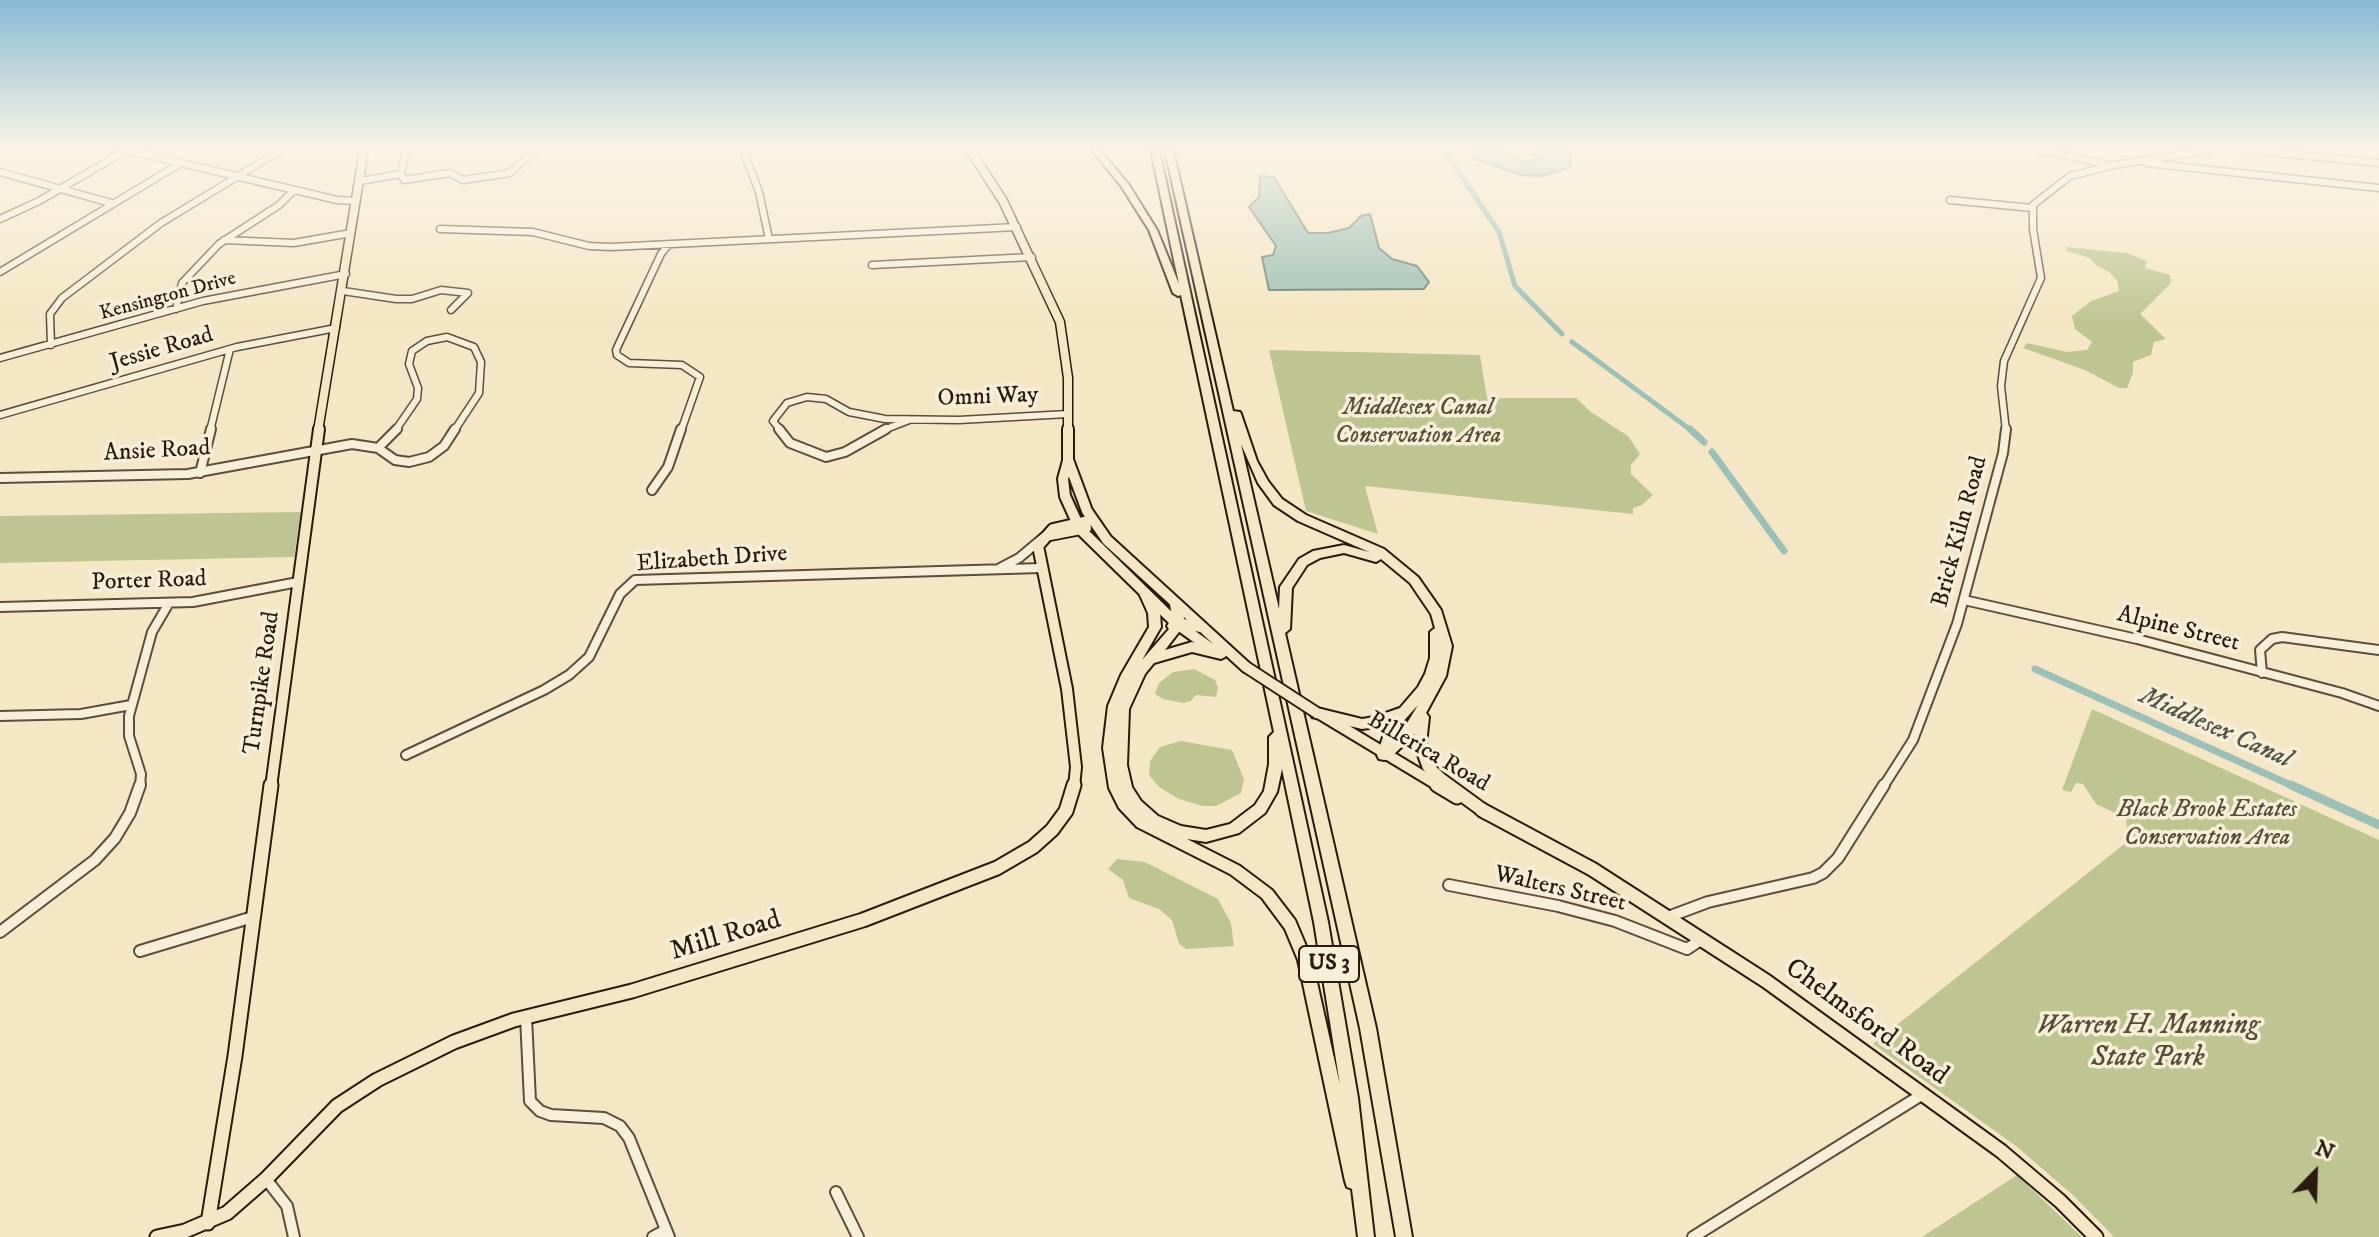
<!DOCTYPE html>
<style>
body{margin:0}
#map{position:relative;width:2379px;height:1237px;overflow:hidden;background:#f5e7c5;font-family:"IM FELL DW Pica",serif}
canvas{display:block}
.north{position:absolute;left:2275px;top:1133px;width:80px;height:80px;-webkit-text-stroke:6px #f8efd9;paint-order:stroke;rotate:23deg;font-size:22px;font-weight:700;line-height:32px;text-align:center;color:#2a1a0b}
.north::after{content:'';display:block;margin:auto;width:28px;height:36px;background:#2a1a0b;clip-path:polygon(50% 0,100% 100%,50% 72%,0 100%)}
</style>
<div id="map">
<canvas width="2379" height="1237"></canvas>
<div class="north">N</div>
</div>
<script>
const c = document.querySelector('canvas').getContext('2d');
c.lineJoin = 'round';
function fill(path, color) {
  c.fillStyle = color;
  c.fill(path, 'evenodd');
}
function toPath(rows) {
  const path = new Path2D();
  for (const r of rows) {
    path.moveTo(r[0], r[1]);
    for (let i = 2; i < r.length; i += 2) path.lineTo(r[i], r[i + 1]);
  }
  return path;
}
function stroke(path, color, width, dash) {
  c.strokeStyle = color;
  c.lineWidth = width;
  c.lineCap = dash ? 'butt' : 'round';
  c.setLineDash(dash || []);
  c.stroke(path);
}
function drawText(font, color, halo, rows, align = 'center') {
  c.font = font + ' "IM FELL DW Pica",serif';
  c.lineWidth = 7;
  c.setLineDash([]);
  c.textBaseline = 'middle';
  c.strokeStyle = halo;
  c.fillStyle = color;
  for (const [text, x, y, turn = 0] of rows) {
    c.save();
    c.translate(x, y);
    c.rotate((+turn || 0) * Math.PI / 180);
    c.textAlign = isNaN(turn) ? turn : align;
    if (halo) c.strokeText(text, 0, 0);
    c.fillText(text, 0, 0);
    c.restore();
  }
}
const green = toPath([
 [2066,247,2127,253,2147,261,2145,268,2170,275,2171,283,2140,314,2166,339,2154,342,2151,355,2133,362,2133,373,2127,388,2119,388,2085,370,2023,348,2027,343,2067,352,2087,350,2092,342,2075,329,2072,316,2091,301,2119,291,2117,280,2109,272,2096,265,2090,258,2067,251],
 [1269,350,1480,355,1487,398,1576,398,1591,412,1628,436,1640,454,1631,465,1631,474,1653,495,1642,505,1633,508,1633,514,1365,486,1378,534,1306,511],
 [301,512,294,557,0,563,0,516],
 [1194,669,1215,680,1218,687,1216,697,1196,695,1191,701,1183,703,1163,699,1155,694,1159,683,1173,672],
 [2092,709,2379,840,2379,1237,2114,1237,2074,1196,2016,1146,1873,1044,2133,837,2127,831,2126,818,2096,804,2083,784,2076,783,2071,792,2062,790],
 [1181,741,1232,750,1244,779,1241,793,1216,806,1203,806,1179,799,1159,787,1149,775,1150,761,1160,747],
 [1117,859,1145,862,1218,899,1231,923,1234,946,1186,949,1179,944,1172,920,1159,909,1129,898,1123,880,1108,869],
 [2017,1175,2082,1237,1922,1237]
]);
const water = toPath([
 [1479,150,1506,151,1513,159,1527,163,1538,158,1540,150,1570,150,1571,167,1541,176,1521,175,1472,158,1473,153,1479,150],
 [1260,176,1274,177,1308,233,1328,233,1349,228,1361,216,1370,214,1379,248,1392,259,1417,266,1429,282,1424,289,1269,290,1262,257,1273,255,1276,246,1249,207,1259,197,1260,176]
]);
const canalFar2 = toPath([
 [1444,150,1499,232,1515,286,1562,334],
 [1572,342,1692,431]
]);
const canalFar1 = toPath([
 [1690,429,1704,442],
 [1712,452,1784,551],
 [2035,669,2295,787]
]);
const canal = toPath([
 [2291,785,2379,825]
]);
const minorFar2 = toPath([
 [126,150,337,200,356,201],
 [410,150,405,153,401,174,404,180,450,173,463,180,510,173,535,150],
 [743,150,759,192,769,239],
 [2040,150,2106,164],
 [2245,150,2379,163],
 [2146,163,2379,188],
 [0,172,111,203],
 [360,181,401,174],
 [1950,200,2032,208],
 [0,219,39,201,127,150],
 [440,229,533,232,589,246,611,247,1017,227],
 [224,240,294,243,351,233],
 [669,244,661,254,616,350,617,355,629,363,682,365,700,377,681,431],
 [872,265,1032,257],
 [0,272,181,163],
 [343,291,396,299,412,299,441,290,468,293,451,310],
 [176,309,182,283,219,244,279,205,294,190],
 [51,345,50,314,62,298,161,223,281,150],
 [0,358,203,301,346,274],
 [0,415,237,347,336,328],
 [210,431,230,349],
 [395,431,417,399,418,388,409,364,412,351,427,341,447,337,474,347,481,362,479,393,454,431],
 [781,431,773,421,787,403,807,397,826,399,849,412,885,419,959,420,1068,414],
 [881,431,909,420],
 [2006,431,2001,386,2004,361,2041,278,2033,229,2033,205,2070,176,2114,165,2211,150]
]);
const minorFar1 = toPath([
 [779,429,790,443,826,457,845,452,886,429],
 [378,448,395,460,409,462,429,457,444,446,455,429],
 [378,448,397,429],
 [200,473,211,429],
 [0,478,188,474,352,444,378,448],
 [652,490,668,467,681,429],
 [1000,568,1019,558,1044,537],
 [1964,600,2137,639,2342,693,2379,706],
 [0,607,193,602,298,582],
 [2262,673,2260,650,2272,639,2282,637,2379,650],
 [0,716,81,714,131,705],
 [406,755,544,690,569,675,589,657,620,594,635,580,1041,568],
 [140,787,141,774,129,736,129,716,152,632,169,603],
 [1883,787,1913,740,1957,624,2003,453,2006,429]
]);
const minor = toPath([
 [1449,885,1558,906,1615,921,1687,949,1702,939],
 [1668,917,1708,902,1813,878,1823,873,1838,858,1884,785],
 [0,932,95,860,115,838,130,813,140,785],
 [140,951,253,917],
 [526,1017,530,1101,540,1111,551,1115,604,1118,620,1126,629,1138,669,1237],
 [266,1179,287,1206,294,1237],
 [836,1192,858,1237],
 [653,1237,666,1230],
 [1693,1237,1923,1094]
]);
const majorFar2 = toPath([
 [970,150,1003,201,1060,322,1068,378,1068,431],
 [318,431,364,150]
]);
const majorFar1 = toPath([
 [1068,429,1068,460,1087,511,1107,540,1246,667],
 [1068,461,1063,479,1065,496,1080,529,1177,624,1216,652],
 [1050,535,1086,528],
 [1320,714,1441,787],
 [271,787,319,429],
 [1074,787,1076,767,1067,689,1038,546,1053,529,1092,520]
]);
const major = toPath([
 [1437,785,1457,797],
 [1482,810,1592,869,1766,981,2001,1151,2060,1201,2096,1237],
 [208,1223,235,1056,271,785],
 [157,1237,185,1231,227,1213,266,1179,337,1106,377,1080,454,1042,514,1020,632,991,863,920,997,868,1033,847,1052,830,1066,811,1074,785]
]);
const highway = toPath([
 [1092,150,1100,150,1129,185,1157,230,1179,284,1151,150,1159,150,1328,922,1358,1098,1374,1237,1358,1237,1352,1189,1347,1187,1345,1181,1298,960,1285,929,1262,898,1230,874,1137,827,1119,808,1109,788,1103,748,1108,706,1121,675,1149,627,1148,613,1139,593,1141,590,1149,590,1151,593,1160,613,1161,627,1142,660,1169,629,1167,626,1172,618,1170,604,1176,600,1182,604,1184,619,1204,624,1206,627,1204,630,1200,632,1182,628,1165,650,1192,642,1225,651,1227,654,1225,657,1221,659,1192,652,1154,663,1145,674,1129,709,1127,765,1132,787,1141,801,1158,816,1181,826,1206,830,1230,824,1255,805,1264,791,1269,764,1269,737,1274,732,1181,295,1178,296,1173,293,1149,230,1121,186,1092,150],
 [1282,769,1314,922,1340,1085,1312,960,1295,920,1272,890,1240,866,1187,839,1206,842,1239,833,1265,813,1277,792,1282,769],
 [1165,150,1173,150,1233,411,1240,412,1241,414,1257,461,1268,481,1282,499,1306,515,1384,549,1418,577,1441,610,1452,646,1446,676,1426,713,1429,717,1426,744,1435,766,1445,775,1493,810,1495,814,1493,818,1488,820,1483,818,1435,783,1423,769,1414,744,1415,734,1389,759,1384,760,1379,759,1377,755,1388,722,1376,727,1362,729,1312,717,1311,713,1312,709,1317,708,1362,719,1374,717,1400,708,1418,687,1425,674,1430,658,1430,632,1435,628,1431,614,1410,583,1381,559,1376,562,1344,553,1320,558,1307,565,1292,588,1290,629,1285,633,1376,1028,1412,1237,1396,1237,1360,1028,1165,150],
 [1241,444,1258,483,1274,505,1298,521,1369,552,1344,545,1313,551,1299,559,1280,587,1279,609,1241,444],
 [1418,705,1404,728,1397,736,1400,725,1418,705]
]);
const majorBridge = toPath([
 [1246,667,1317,713]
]);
const farStreetnames = [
 ["Kensington Drive",168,297,-15]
];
const shields = [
 [1329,964,60]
];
const shieldNames = [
 ["US 3",1329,964]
];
const streetNames = [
 ["Jessie Road",162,350,-16],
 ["Omni Way",988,398,-2],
 ["Ansie Road",157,452,-3],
 ["Brick Kiln Road",1961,532,-75],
 ["Elizabeth Drive",712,560,-4],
 ["Porter Road",149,582,-2],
 ["Alpine Street",2178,630,14],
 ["Turnpike Road",263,683,-82],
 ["Billerica Road",1428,753,30],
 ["Walters Street",1560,890,13]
];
const parkNames = [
 ["Middlesex Canal",1418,409],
 ["Conservation Area",1418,437],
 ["Black Brook Estates",2207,811],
 ["Conservation Area",2207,839]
];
const waterNames = [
 ["Middlesex Canal",2215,729,24]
];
const nearStreetnames = [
 ["Mill Road",726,937,-17],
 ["Chelmsford Road",1866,1023,36]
];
const nearParknames = [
 ["Warren H. Manning",2148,1027],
 ["State Park",2148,1059]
];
fill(green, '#bec593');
fill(water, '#9cc0b5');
stroke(water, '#6e7e71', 2);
stroke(canalFar2, '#9cc0b5', 5);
stroke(canalFar1, '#9cc0b5', 7);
stroke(canal, '#9cc0b5', 9);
stroke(minorFar2, '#5d4d3a', 9);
stroke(minorFar1, '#5d4d3a', 12);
stroke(minor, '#5d4d3a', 14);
stroke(majorFar2, '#2a1a0b', 11);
stroke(majorFar1, '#2a1a0b', 14);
stroke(major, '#2a1a0b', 17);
stroke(highway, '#2a1a0b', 4);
stroke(minorFar2, '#f8efd9', 6);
stroke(minorFar1, '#f8efd9', 8);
stroke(minor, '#f8efd9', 10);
stroke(majorFar2, '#f5e7c5', 8);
stroke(majorFar1, '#f5e7c5', 10);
stroke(major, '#f5e7c5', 13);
fill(highway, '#f5e7c5');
stroke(majorBridge, '#2a1a0b', 14, []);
stroke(majorBridge, '#f5e7c5', 10);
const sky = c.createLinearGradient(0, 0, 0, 323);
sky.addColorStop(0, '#89b9d4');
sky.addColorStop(0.46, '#faf4e5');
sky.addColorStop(1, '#faf4e500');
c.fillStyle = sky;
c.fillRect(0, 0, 2379, 323);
drawText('20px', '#2a1a0b', '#f8efd9', farStreetnames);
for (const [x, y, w] of shields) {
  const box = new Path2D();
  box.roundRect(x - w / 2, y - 18, w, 36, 6);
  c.fillStyle = '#f8efd9';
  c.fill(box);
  stroke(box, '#2a1a0b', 2);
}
drawText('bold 22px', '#2a1a0b', null, shieldNames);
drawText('24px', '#2a1a0b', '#f8efd9', streetNames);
drawText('italic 24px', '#564d34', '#f8efd9', parkNames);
drawText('italic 26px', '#525446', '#f8efd9', waterNames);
drawText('28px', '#2a1a0b', '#f8efd9', nearStreetnames);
drawText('italic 28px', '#564d34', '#f8efd9', nearParknames);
</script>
